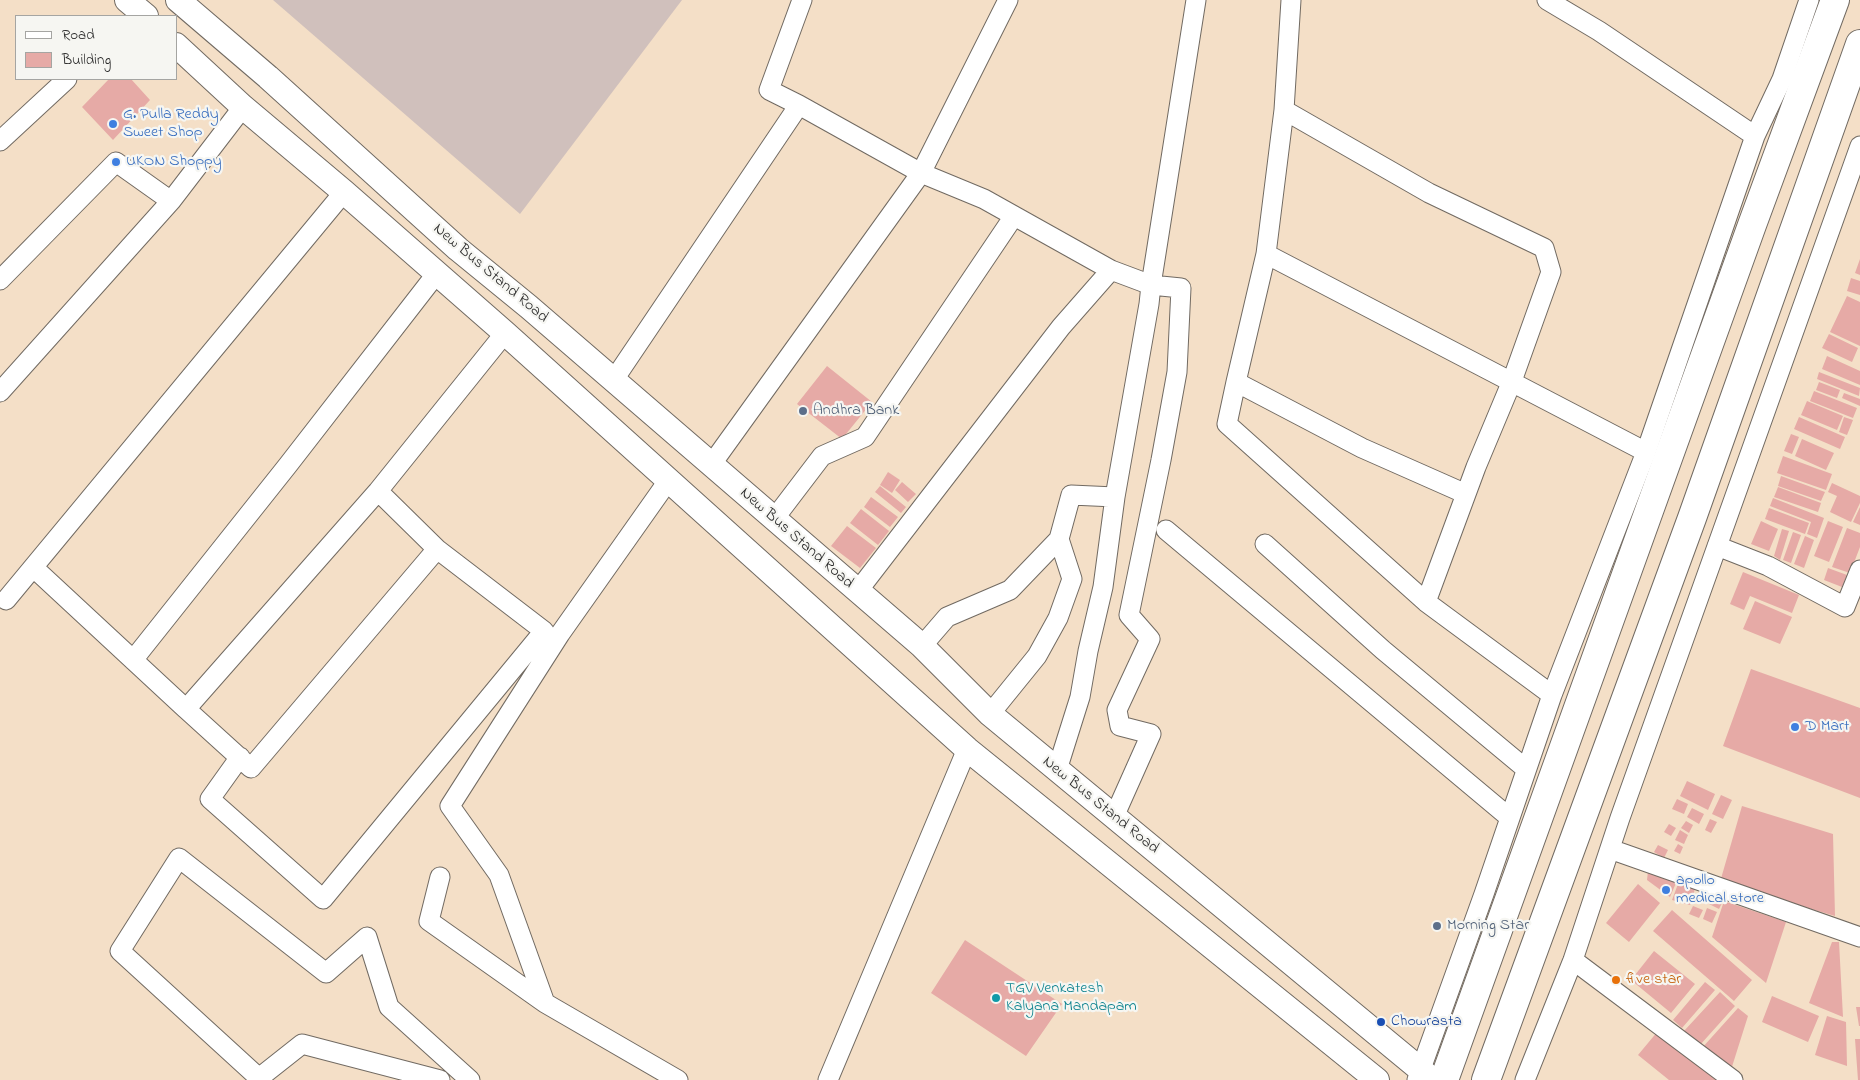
<!DOCTYPE html>
<style>
body{margin:0}
#map{position:relative;width:1860px;height:1080px;overflow:hidden;background:#f4dfc7;font-family:"Indie Flower",sans-serif}
canvas{display:block}
.legend{position:absolute;left:15px;top:15px;width:162px;height:65px;box-sizing:border-box;background:#f6f6f2;border:1px solid #a5a5a2;margin:0;padding:6px 9px;list-style:none;font-size:15px;color:#2b2b2b}
.legend li{display:flex;align-items:center;gap:10px;height:25px}
.legend b{width:25px;border:1px solid #a5a5a2}
</style>
<div id="map">
<canvas width="1860" height="1080"></canvas>
<ul class="legend">
<li><b style="height:6px;background:#fff"></b>Road</li>
<li><b style="height:14px;background:#e6aaa6"></b>Building</li>
</ul>
</div>
<script>
const c = document.querySelector('canvas').getContext('2d');
c.lineJoin = 'round';
function fill(path, color) {
  c.fillStyle = color;
  c.fill(path, 'evenodd');
}
function toPath(rows) {
  const path = new Path2D();
  for (const r of rows) {
    path.moveTo(r[0], r[1]);
    for (let i = 2; i < r.length; i += 2) path.lineTo(r[i], r[i + 1]);
  }
  return path;
}
function stroke(path, color, width, dash) {
  c.strokeStyle = color;
  c.lineWidth = width;
  c.lineCap = dash ? 'butt' : 'round';
  c.setLineDash(dash || []);
  c.stroke(path);
}
function drawText(font, color, halo, rows, align = 'center') {
  c.font = font + ' "Indie Flower",sans-serif';
  c.lineWidth = 4.5;
  c.setLineDash([]);
  c.textBaseline = 'middle';
  c.strokeStyle = halo;
  c.fillStyle = color;
  for (const [text, x, y, turn = 0] of rows) {
    c.save();
    c.translate(x, y);
    c.rotate((+turn || 0) * Math.PI / 180);
    c.textAlign = isNaN(turn) ? turn : align;
    if (halo) c.strokeText(text, 0, 0);
    c.fillText(text, 0, 0);
    c.restore();
  }
}
const industrial = toPath([
 [273,0,682,0,520,214]
]);
const building = toPath([
 [109,79,131,79,150,100,113,140,82,107],
 [1860,259,1860,275,1855,273],
 [1851,278,1860,281,1860,295,1847,291],
 [1847,296,1860,302,1860,346,1830,332],
 [1829,334,1858,348,1852,362,1822,348],
 [1827,356,1860,371,1860,385,1822,369],
 [827,366,872,402,842,439,797,404],
 [1819,372,1860,388,1859,396,1817,379],
 [1819,382,1840,390,1837,398,1816,390],
 [1814,391,1857,408,1853,418,1810,401],
 [1844,393,1860,399,1860,406,1842,398],
 [1807,401,1843,416,1837,430,1801,415],
 [1799,417,1845,437,1840,449,1794,429],
 [1844,417,1853,420,1847,435,1839,432],
 [1791,434,1799,437,1792,454,1784,451],
 [1802,439,1834,453,1826,470,1795,456],
 [1783,456,1832,474,1826,490,1777,473],
 [888,472,900,480,892,493,880,485],
 [1781,476,1825,492,1821,501,1778,486],
 [902,482,916,494,908,502,895,490],
 [1832,483,1860,496,1860,503,1851,522,1830,512,1837,496,1828,492],
 [880,486,906,507,901,513,875,492],
 [1778,487,1821,503,1818,512,1774,497],
 [871,497,898,517,890,527,864,507],
 [1773,498,1824,518,1817,538,1807,534,1811,522,1770,506],
 [1860,507,1860,525,1853,522],
 [1769,508,1809,523,1805,534,1765,519],
 [861,509,889,531,878,545,850,523],
 [1761,521,1778,529,1769,551,1751,544],
 [1828,521,1843,527,1829,562,1814,556],
 [847,526,876,548,860,568,831,546],
 [1847,528,1860,533,1860,547,1850,573,1832,567],
 [1782,529,1789,531,1780,560,1774,556],
 [1793,532,1801,535,1791,563,1783,560],
 [1805,536,1814,540,1804,568,1794,564],
 [1828,568,1847,575,1842,587,1824,580],
 [1743,572,1799,595,1792,613,1750,596,1744,610,1730,604],
 [1755,601,1792,617,1780,644,1743,629],
 [1751,669,1860,708,1860,798,1723,746],
 [1687,781,1715,794,1708,810,1680,796],
 [1721,795,1732,800,1723,819,1712,814],
 [1677,799,1688,804,1684,814,1672,809],
 [1742,806,1833,834,1835,916,1720,882],
 [1692,808,1704,814,1699,824,1687,817],
 [1710,819,1717,822,1711,833,1705,830],
 [1686,821,1693,825,1689,833,1681,828],
 [1669,824,1676,828,1671,836,1664,832],
 [1680,830,1688,835,1684,844,1675,840],
 [1678,844,1683,847,1680,854,1674,851],
 [1658,845,1668,850,1664,858,1654,852],
 [1648,871,1676,883,1670,897,1647,880],
 [1638,884,1660,903,1629,942,1606,923],
 [1678,884,1695,889,1690,905,1672,900],
 [1700,892,1709,895,1706,904,1697,901],
 [1713,896,1723,901,1719,909,1709,904],
 [1724,901,1786,922,1766,983,1712,937],
 [1693,906,1703,910,1699,918,1689,914],
 [1707,908,1717,912,1712,923,1703,919],
 [1672,910,1752,980,1734,1001,1653,931],
 [965,940,1062,1004,1026,1056,931,993],
 [1832,942,1839,942,1843,1017,1809,1003],
 [1654,951,1695,984,1671,1013,1631,980],
 [1705,982,1715,990,1682,1028,1673,1020],
 [1720,992,1735,1006,1700,1045,1684,1031],
 [1772,996,1819,1016,1808,1042,1762,1022],
 [1856,1007,1860,1007,1860,1026,1859,1026],
 [1738,1008,1748,1016,1730,1073,1702,1048],
 [1827,1016,1846,1022,1847,1066,1815,1055],
 [1658,1031,1720,1080,1669,1080,1638,1055],
 [1855,1039,1860,1039,1860,1080,1858,1080]
]);
const minor = toPath([
 [1291,0,1284,110,1429,193,1544,248,1551,272,1512,381,1476,467,1426,602,1552,695],
 [1547,0,1599,31,1755,136],
 [799,105,769,90,802,0],
 [0,141,67,79],
 [1266,254,1646,452],
 [1111,270,1151,285,1196,0],
 [0,280,116,162,171,201],
 [613,381,799,105,921,173,1008,0],
 [1236,382,1266,254,1284,110],
 [0,392,171,201,243,107],
 [711,465,921,173,984,199,1111,270,1061,327,857,592],
 [668,481,560,634,450,806,499,875,545,1003,678,1080],
 [774,519,822,456,865,437,1014,216],
 [1166,530,1510,818],
 [1265,544,1383,650,1526,769],
 [1717,546,1768,566,1845,607,1860,570],
 [34,568,186,709,378,491,505,333],
 [6,600,344,192],
 [1426,602,1227,424,1236,382,1362,448,1466,494],
 [922,646,947,617,1010,590,1059,539,1071,495,1115,497,1103,587,1088,651,1080,697,1057,770],
 [133,660,288,465,437,273],
 [186,709,251,768,437,549,378,491],
 [990,714,1037,656,1058,618,1072,579,1059,539],
 [240,757,210,799,323,899,544,631,437,549],
 [1114,817,1151,734,1120,726,1117,710,1150,639,1129,615,1161,460,1177,372,1181,288,1151,285,1149,304,1115,497],
 [1610,849,1860,937],
 [440,877,429,921,545,1003],
 [1573,960,1733,1080],
 [440,1080,302,1044,259,1078,120,951,179,858,326,973,367,937,389,1007,470,1080],
 [828,1080,967,749],
 [1417,1080,1484,894,1552,695,1646,452,1755,136,1782,79,1809,0],
 [1525,1080,1573,960,1620,818,1860,146]
]);
const major = toPath([
 [127,0,146,16],
 [178,0,268,77,458,249,529,307,922,646,990,714,1433,1080],
 [176,45,243,107,344,192,505,333,967,749,1377,1080]
]);
const highway = toPath([
 [1444,1080,1752,225,1835,0],
 [1486,1080,1692,518,1860,44]
]);
const markers = [
 [113,124,5,"#3f7fe0"],
 [116,162,5,"#3f7fe0"],
 [803,411,5,"#5c6f8a"],
 [1795,727,5,"#3f7fe0"],
 [1666,890,5,"#3f7fe0"],
 [1437,926,5,"#5c6f8a"],
 [1616,980,5,"#e8710a"],
 [996,998,5,"#0f9aa8"],
 [1381,1022,5,"#1a4fb4"]
];
const shopNames = [
 ["G. Pulla Reddy",123,115],
 ["Sweet Shop",123,133],
 ["UKON Shoppy",126,162],
 ["D Mart",1805,727],
 ["apollo",1676,881],
 ["medical store",1676,899]
];
const streetNames = [
 ["New Bus Stand Road",490,274,40],
 ["New Bus Stand Road",796,539,41],
 ["New Bus Stand Road",1100,806,39]
];
const serviceNames = [
 ["Andhra Bank",813,411],
 ["Morning Star",1447,926]
];
const foodNames = [
 ["five star",1626,980]
];
const cultureNames = [
 ["TGV Venkatesh",1006,989],
 ["Kalyana Mandapam",1006,1007]
];
const transitNames = [
 ["Chowrasta",1391,1022]
];
fill(industrial, '#d0c0bc');
fill(building, '#e6aaa6');
stroke(minor, '#716a62', 21);
stroke(major, '#716a62', 26);
stroke(highway, '#716a62', 30);
stroke(minor, '#fff', 19);
stroke(major, '#fff', 24);
stroke(highway, '#fff', 28);
for (const [x, y, r, color] of markers) {
  const dot = new Path2D();
  dot.arc(x, y, r, 0, 2 * Math.PI);
  c.fillStyle = color;
  c.fill(dot);
  stroke(dot, '#f6f6f2', 2);
}
drawText('16px', '#366cbe', '#f6f6f2', shopNames, 'left');
drawText('16px', '#2b2b2b', '#f6f6f2', streetNames);
drawText('16px', '#4e5e75', '#f6f6f2', serviceNames, 'left');
drawText('16px', '#c56008', '#f6f6f2', foodNames, 'left');
drawText('16px', '#0d838f', '#f6f6f2', cultureNames, 'left');
drawText('16px', '#164399', '#f6f6f2', transitNames, 'left');
</script>
